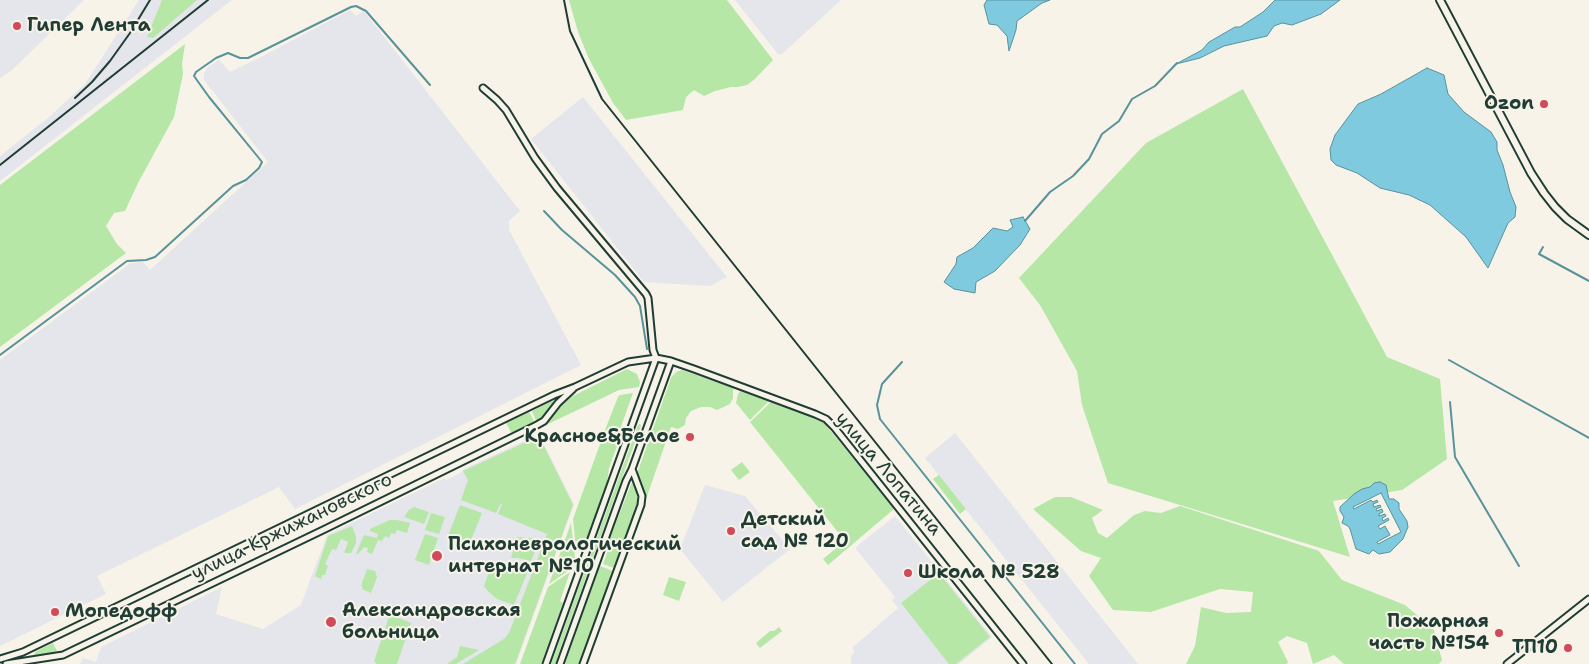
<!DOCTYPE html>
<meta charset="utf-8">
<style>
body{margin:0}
canvas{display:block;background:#f7f3e8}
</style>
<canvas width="1589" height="664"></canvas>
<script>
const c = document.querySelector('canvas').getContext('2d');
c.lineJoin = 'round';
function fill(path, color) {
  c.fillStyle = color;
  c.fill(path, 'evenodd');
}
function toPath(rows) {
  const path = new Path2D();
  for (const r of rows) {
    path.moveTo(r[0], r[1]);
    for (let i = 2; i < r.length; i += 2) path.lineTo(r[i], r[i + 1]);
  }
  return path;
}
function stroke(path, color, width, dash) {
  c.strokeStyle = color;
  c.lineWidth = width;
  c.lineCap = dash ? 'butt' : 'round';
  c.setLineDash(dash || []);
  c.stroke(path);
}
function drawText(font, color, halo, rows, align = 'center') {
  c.font = font + ' "Shantell Sans",sans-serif';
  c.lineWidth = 4;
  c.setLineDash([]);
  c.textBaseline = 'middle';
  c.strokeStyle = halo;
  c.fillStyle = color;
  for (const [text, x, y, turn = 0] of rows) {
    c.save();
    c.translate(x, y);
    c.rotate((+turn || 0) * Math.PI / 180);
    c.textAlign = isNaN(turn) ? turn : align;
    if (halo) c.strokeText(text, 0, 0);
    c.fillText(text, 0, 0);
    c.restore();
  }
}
const built = toPath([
 [0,0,84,0,12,70,0,78],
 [139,0,232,0,0,181,0,156,48,118,85,84],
 [735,0,841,0,782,54,778,54],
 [350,10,356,16,363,11,367,15,520,211,509,221,509,230,581,365,295,509,279,487,97,576,106,594,0,646,0,360,131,263,143,262,150,270,268,162,204,80,204,74,207,68,219,60,230,72,259,58],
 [583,97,727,277,710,286,644,282,531,139],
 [955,433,1138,664,1089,664,925,458],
 [539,434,574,504,516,664,80,664,83,658,96,662,101,647,222,587,216,614,263,629,301,605,327,535,445,478,446,480,462,472,462,470],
 [705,485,745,496,790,549,723,602,680,549],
 [895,516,992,637,959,664,851,664,851,656,855,652,852,648,898,608,892,600,895,597,856,549,857,546]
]);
const green = toPath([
 [162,0,197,0,153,38,147,37],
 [569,0,727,0,773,60,755,79,747,85,738,87,731,87,715,91,704,96,694,90,686,97,683,110,626,120,613,103,589,59,578,32],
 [185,44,182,64,183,74,174,117,138,183,125,211,114,213,106,226,117,244,126,253,0,347,0,185],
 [1243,89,1387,357,1440,379,1447,459,1402,490,1333,501,1350,557,1108,483,1082,405,1077,371,1040,305,1019,278,1146,143],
 [627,369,637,374,640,382,639,387,619,390,544,426,561,405,571,397],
 [682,370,733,388,733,398,730,404,717,410,710,407,701,407,691,411,686,418,685,425,678,429,671,427,644,505,644,494,638,477,638,471,671,378,676,372],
 [740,391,769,401,750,420,736,403,738,394],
 [633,393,618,435,605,430,618,397,620,395],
 [552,401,555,404,550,410,537,423,532,411],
 [771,402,819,419,825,424,894,509,828,565,823,559,845,541,750,422],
 [529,412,535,423,512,434,506,423],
 [640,424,641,426,592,560,589,559,638,425],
 [604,433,620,438,609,468,607,482,587,539,584,538,579,551,576,549,573,519],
 [539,436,573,505,515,664,463,664,504,639,509,633,547,534,498,514,502,504,501,503,496,513,461,500,468,480,463,471],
 [742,462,750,472,739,480,731,470],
 [939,475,966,509,960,514,933,479],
 [632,482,637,492,637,504,623,544,610,544,608,543],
 [1055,497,1071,497,1103,510,1092,518,1098,533,1107,538,1134,515,1145,511,1161,513,1180,506,1319,551,1342,580,1405,605,1434,630,1442,660,1439,664,1344,664,1334,655,1313,664,1307,643,1287,636,1278,642,1288,662,1287,664,1186,664,1195,646,1201,607,1226,613,1251,612,1253,592,1220,589,1151,612,1113,610,1089,576,1101,558,1081,551,1033,509],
 [460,505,482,513,469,545,448,536],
 [414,507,429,512,424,524,404,517,409,510],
 [431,513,445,517,439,534,425,530],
 [390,520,397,520,410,523,407,533,397,530,395,534,391,533,389,538,385,536,382,541,378,540,372,554,367,552,368,548,364,547,358,554,356,554,364,535,377,538,378,534,370,531,370,529],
 [571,523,575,558,571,569,549,584],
 [352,526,356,537,356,543,351,553,344,553,348,542,341,539,336,550,332,549,325,564,328,566,325,575,322,575,321,579,315,576,328,536],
 [425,534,438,538,429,565,415,560],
 [517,537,540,539,531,561,518,558,511,558],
 [622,547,614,568,603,564,609,548],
 [588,562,591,563,555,664,551,664],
 [503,564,499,578,505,564,530,566,514,605,497,599,489,592,484,586,490,569,494,566],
 [600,566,613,571,579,664,565,664],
 [367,569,375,571,377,577,371,593,362,589,363,587,361,586],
 [570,572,560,601,563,603,541,664,520,664,548,587],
 [939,573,990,637,956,664,949,664,901,603],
 [669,577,686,582,679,601,663,595],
 [390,614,411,623,397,664,377,664,374,661],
 [779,627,782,631,760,648,756,643,770,631,774,631],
 [53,643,58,653,36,656,34,655,35,652],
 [460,646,479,650,456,664,447,664,457,657]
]);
const water = toPath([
 [987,0,1050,0,1042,3,1017,21,1016,30,1009,51,1007,36,997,25,989,24,984,5,987,0],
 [1275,0,1340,0,1321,14,1292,25,1282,23,1274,26,1267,36,1224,46,1200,58,1176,64,1202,50,1209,42,1235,27,1240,27,1263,12,1275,0],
 [1427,68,1444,75,1448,94,1464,112,1491,132,1497,142,1497,150,1503,165,1510,192,1516,207,1515,217,1508,223,1488,268,1466,237,1430,205,1409,195,1380,188,1357,173,1336,165,1331,160,1330,149,1335,135,1358,104,1381,94,1427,68],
 [1023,217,1030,229,1020,245,995,271,976,282,975,293,954,289,944,282,956,264,957,257,973,248,993,228,1007,231,1013,227,1010,220,1023,217],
 [1380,482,1386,485,1389,499,1394,499,1399,503,1399,509,1407,521,1408,527,1403,539,1390,552,1379,554,1373,550,1369,554,1356,549,1350,529,1348,526,1342,523,1344,517,1340,511,1340,507,1354,494,1362,489,1370,487,1374,483,1380,482],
 [1381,493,1401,532,1378,544,1377,542,1390,535,1385,526,1380,529,1378,526,1389,520,1388,518,1383,521,1382,518,1386,516,1385,514,1379,516,1379,514,1383,512,1382,509,1377,511,1376,509,1381,507,1380,505,1374,507,1373,504,1378,502,1377,500,1373,502,1371,500,1354,509,1353,507,1381,493]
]);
const stream = toPath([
 [544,211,562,230,615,275,635,297,640,306,647,349],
 [1025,221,1050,192,1073,176,1089,159,1102,134,1119,121,1132,99,1155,86,1177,63],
 [1543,247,1539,254,1589,281],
 [0,355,127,261,146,260,155,257,233,186,246,180,259,168,262,162,258,157,209,97,194,76,196,72,216,58,228,53,240,58,248,58,351,7,356,6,366,11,430,85],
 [1449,360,1589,438],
 [902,362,882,384,877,405,880,419,1075,664],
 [1450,402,1455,457,1519,566]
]);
const minor = toPath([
 [483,88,497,100,506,110,535,158,557,188,646,294,648,298,653,350,656,358],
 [0,659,23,652,554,395,575,387,628,362,656,358,671,361,694,369,815,414,826,419,834,427,1023,664],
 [6,664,63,655,323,530,537,425,544,421,558,403,573,389],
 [546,664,656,358],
 [560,664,626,481,632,469,671,361],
 [583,664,641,505,642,496,632,469],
 [1507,664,1589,599]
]);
const tertiary = toPath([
 [1440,0,1531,173,1544,193,1555,207,1567,219,1589,235]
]);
const rail = toPath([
 [564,0,570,31,602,99,1052,664],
 [75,98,92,82,110,61,130,33,150,0],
 [0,165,208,0]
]);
const markers = [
 [17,26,5,"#d1495b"],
 [1544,104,5,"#d1495b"],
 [690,437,5,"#d1495b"],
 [731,531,5,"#d1495b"],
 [437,556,6,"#d1495b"],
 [908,573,5,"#d1495b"],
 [55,612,5,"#d1495b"],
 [331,622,6,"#d1495b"],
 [1499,633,5,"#d1495b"],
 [1568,648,5,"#d1495b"]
];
const poiNames = [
 ["Гипер Лента",27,26],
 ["Ozon",1534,104,"right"],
 ["Красное&Белое",680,437,"right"],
 ["Детский",741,520],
 ["сад № 120",741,542],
 ["Психоневрологический",448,545],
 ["интернат №10",448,567],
 ["Школа № 528",918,573],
 ["Александровская",342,611],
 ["больница",342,633],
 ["Мопедофф",65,612],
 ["Пожарная",1489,622,"right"],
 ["часть №154",1489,644,"right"],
 ["ТП10",1558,648,"right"]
];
const streetNames = [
 ["улица Лопатина",888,474,50],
 ["улица Кржижановского",292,527,-26]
];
fill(built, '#e5e5ec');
fill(green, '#b6e7a7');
fill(water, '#7fcadf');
stroke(water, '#59929b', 1);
stroke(stream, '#59929b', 2);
stroke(minor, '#1f3d34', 9);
stroke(tertiary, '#1f3d34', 10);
stroke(minor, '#f7f3e8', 5);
stroke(tertiary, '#f7f3e8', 6);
stroke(rail, '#1f3d34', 2);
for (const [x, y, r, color] of markers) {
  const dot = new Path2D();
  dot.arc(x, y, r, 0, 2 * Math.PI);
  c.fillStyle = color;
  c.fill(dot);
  stroke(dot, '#f7f3e8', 2);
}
drawText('bold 19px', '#1f3d34', '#f7f3e8', poiNames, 'left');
drawText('19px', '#1f3d34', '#f7f3e8', streetNames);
</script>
